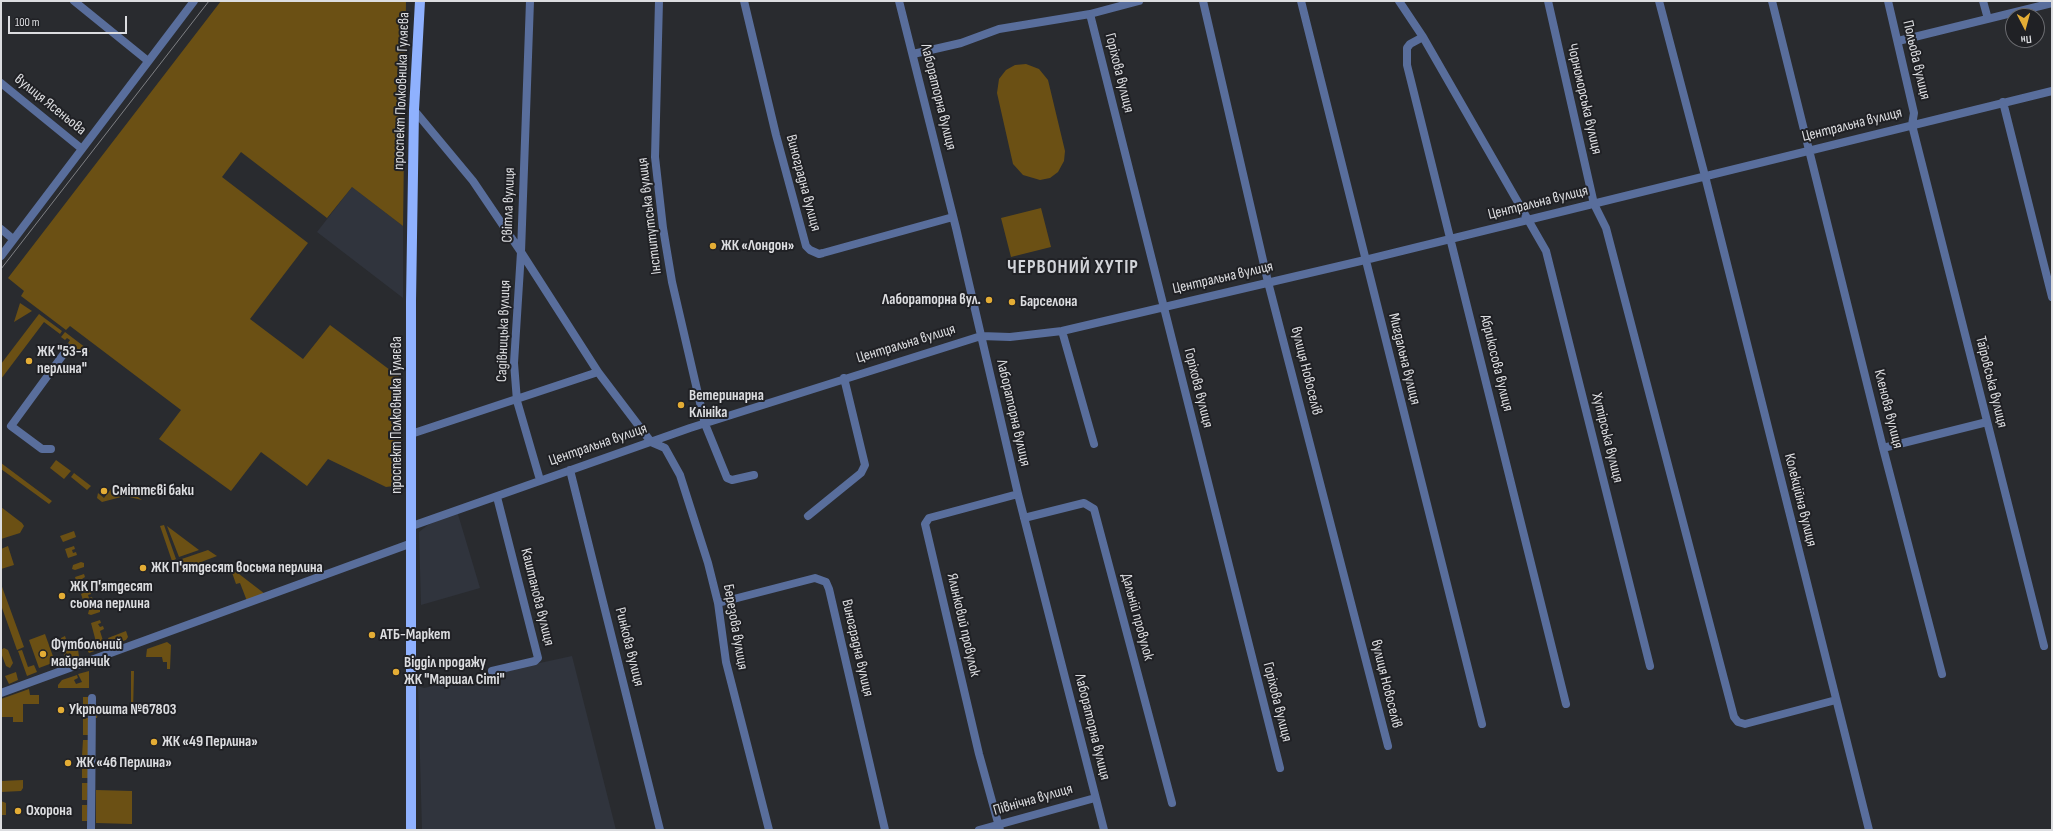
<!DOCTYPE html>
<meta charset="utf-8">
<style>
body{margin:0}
#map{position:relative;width:2053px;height:831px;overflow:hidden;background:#292b2f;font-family:"Sofia Sans Condensed",sans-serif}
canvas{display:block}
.frame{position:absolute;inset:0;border:2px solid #dcdde0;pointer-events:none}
.north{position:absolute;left:2005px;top:8px;width:40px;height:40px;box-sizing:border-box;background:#202125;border:1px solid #6b6c70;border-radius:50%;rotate:174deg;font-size:11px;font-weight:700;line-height:16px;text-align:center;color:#dcdde0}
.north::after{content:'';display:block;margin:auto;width:14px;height:18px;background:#e4ad35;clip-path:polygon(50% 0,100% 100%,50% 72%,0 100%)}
.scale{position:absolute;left:8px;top:16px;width:119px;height:18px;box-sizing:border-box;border:2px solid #dcdde0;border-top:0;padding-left:5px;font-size:12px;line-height:14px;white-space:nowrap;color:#dcdde0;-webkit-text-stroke:3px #202125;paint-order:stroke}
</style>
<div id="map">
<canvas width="2053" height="831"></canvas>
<div class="frame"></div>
<div class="north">Пн</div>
<div class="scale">100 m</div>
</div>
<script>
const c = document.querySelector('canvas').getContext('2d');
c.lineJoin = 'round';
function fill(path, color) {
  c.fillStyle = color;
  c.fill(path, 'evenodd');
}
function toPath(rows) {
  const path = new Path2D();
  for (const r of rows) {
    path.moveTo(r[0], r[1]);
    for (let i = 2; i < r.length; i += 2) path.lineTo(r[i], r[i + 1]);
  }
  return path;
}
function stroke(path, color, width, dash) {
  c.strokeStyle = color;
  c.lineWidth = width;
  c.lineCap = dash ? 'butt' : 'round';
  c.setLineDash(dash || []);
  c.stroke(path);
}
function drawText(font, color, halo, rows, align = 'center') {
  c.font = font + ' "Sofia Sans Condensed",sans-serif';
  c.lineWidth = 4;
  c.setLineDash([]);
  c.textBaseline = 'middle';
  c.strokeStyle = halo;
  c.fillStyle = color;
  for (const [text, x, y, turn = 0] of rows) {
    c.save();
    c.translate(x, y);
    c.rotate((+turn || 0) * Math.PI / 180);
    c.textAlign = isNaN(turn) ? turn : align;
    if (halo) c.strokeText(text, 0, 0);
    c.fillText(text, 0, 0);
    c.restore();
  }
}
const built = toPath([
 [352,187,403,226,403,298,317,232],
 [457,511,480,588,421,605,419,532,428,525],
 [572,656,616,830,422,830,418,686,424,688]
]);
const green = toPath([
 [221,1,406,1,403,226,352,187,327,218,241,152,222,177,308,243,250,319,303,359,330,325,402,379,401,485,386,487,328,459,307,486,261,452,231,491,159,439,181,410,70,326,66,330,21,296,24,291,8,278],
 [1026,64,1039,69,1048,80,1065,151,1064,161,1058,172,1050,178,1040,180,1023,175,1013,164,997,93,999,79,1006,70,1015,65],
 [1041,208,1051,247,1011,257,1001,218],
 [20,303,32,311,14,322],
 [39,314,62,331,60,334,44,322,1,379,1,364],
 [65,332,90,351,86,356,68,343,70,340,67,338,65,340,61,337],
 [56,460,71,471,64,479,50,468],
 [1,463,52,501,49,504,1,469],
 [74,473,91,486,87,490,71,477],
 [123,486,142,500,125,496,102,502,97,498,98,493,104,498,111,489,117,493],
 [1,507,22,523,24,526,20,533,1,539],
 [164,525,176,559,172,561,160,526],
 [167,526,199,550,179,557],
 [74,531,76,537,63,542,60,536],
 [8,546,14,565,1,569,1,549],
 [74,546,75,549,72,550,73,553,76,552,77,555,68,558,65,549],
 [208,550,217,556,180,570,175,568,173,562],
 [81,562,84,563,84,567,75,570,72,569,73,565],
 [230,567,265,594,247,601,240,583,236,584],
 [84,574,85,577,82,579,83,582,86,581,87,584,78,587,75,577],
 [1,584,24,647,17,650,1,605],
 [90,590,91,594,88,595,89,598,92,597,93,600,84,603,81,594],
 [97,607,100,608,100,612,91,615,88,614,89,610],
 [100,620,101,623,98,624,100,627,103,626,104,629,100,631,105,647,89,653,85,646,96,642,91,623],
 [126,631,128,637,126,640,112,645,110,644,108,638],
 [45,634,55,662,39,668,29,640],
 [65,636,70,651,78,649,79,657,66,660,59,639],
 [167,642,171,645,170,669,167,669,167,662,163,662,162,657,146,657,147,649],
 [4,648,8,650,13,663,10,668,6,666,1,653,1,650],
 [22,650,28,667,34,665,37,672,27,676,18,651],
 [89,671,89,688,58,688,58,685,62,680,77,675,78,678,74,680,76,684,82,682,78,674],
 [131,671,134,671,133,713,98,712,97,718,95,718,95,709,131,709],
 [16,672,18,680,9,684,5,676],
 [29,689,30,695,39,695,39,704,23,704,23,722,13,722,13,717,1,717,1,699],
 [83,697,89,697,89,713,83,713],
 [83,718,89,718,88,735,83,735],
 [83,740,88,740,88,756,82,756],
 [82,762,88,762,88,778,82,778],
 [23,780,23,788,21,791,1,792,1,781],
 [82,783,88,783,87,800,82,800],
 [96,790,132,791,132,824,96,823],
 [1,801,6,803,6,815,1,815],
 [82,805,87,805,87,821,82,821]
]);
const minor = toPath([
 [74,1,148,61],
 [530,1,521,252,514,363,517,401,540,480],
 [659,1,655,157,663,228,672,282,705,424,727,478,732,480,754,475],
 [744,1,776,135,806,246,810,250,819,254,823,253,953,217],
 [899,1,956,228,1018,494,1104,830],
 [1203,1,1268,282,1388,746],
 [1301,1,1482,724],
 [1399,1,1423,37,1546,251,1650,666],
 [1548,1,1594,204,1606,228,1734,717,1738,722,1745,724,1836,700],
 [1659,1,1705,176,1869,830],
 [1772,1,1883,448,1942,674],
 [1888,1,1914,113,1912,125,2044,646],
 [1983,1,1988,19],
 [1090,14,1280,768],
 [1423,37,1410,44,1407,48,1407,65,1566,704],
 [1898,41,2052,3],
 [913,54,961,43,999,29,1090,14,1139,1],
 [1,83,82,149],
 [2003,102,2052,297],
 [414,110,473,181,521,252,598,372,651,442,665,448,680,475,708,563,718,603,726,662,769,830],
 [1,229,13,239],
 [1,256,194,1],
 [1062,331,1094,444],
 [411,434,598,372],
 [1883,448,1987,422],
 [51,449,42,449,11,426,68,348],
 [570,470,660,830],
 [808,516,861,473,865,465,844,378],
 [1024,518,1084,503,1094,509,1172,803],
 [412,526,690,428,981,336,1010,337,1062,331,1365,260,2052,91],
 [718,603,815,578,826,582,829,589,885,830],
 [492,671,535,661,538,658,497,497],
 [1,693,412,543],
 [91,830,92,698],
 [979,830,1095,798],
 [1000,830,979,754,925,524,929,518,1018,494]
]);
const major = toPath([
 [411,830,411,301,414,110,420,1]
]);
const tram = toPath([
 [1,269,209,1]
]);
const markers = [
 [713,246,4,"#e4ad35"],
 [989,300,4,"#e4ad35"],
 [1012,302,4,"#e4ad35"],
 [29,361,4,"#e4ad35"],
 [681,405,4,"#e4ad35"],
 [104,491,4,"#e4ad35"],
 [143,568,4,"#e4ad35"],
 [62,596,4,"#e4ad35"],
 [372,635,4,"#e4ad35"],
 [43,654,4,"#e4ad35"],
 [396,672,4,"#e4ad35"],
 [61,710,4,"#e4ad35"],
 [154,742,4,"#e4ad35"],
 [68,763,4,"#e4ad35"],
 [18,811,4,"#e4ad35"]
];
const streetNames = [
 ["Польова вулиця",1916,60,77],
 ["Горіхова вулиця",1119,73,76],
 ["проспект Полковника Гуляєва",402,91,-88],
 ["Лабораторна вулиця",938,97,76],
 ["Чорноморська вулиця",1584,99,77],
 ["вулиця Ясеньова",50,105,39],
 ["Центральна вулиця",1852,125,-14],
 ["Виноградна вулиця",803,183,75],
 ["Центральна вулиця",1538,203,-14],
 ["Світла вулиця",509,205,-88],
 ["Інститутська вулиця",650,216,-97],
 ["Центральна вулиця",1223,278,-13],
 ["Садівницька вулиця",504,331,-88],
 ["Центральна вулиця",906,344,-17],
 ["Мигдальна вулиця",1404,359,76],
 ["Абрикосова вулиця",1496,363,76],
 ["вулиця Новоселів",1306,371,76],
 ["Таїровська вулиця",1991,382,76],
 ["Горіхова вулиця",1198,388,76],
 ["Кленова вулиця",1888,409,76],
 ["Лабораторна вулиця",1013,413,77],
 ["проспект Полковника Гуляєва",397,415,-90],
 ["Хутірська вулиця",1607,438,76],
 ["Центральна вулиця",598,445,-19],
 ["Колекційна вулиця",1800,500,76],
 ["Каштанова вулиця",537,597,76],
 ["Дальній провулок",1137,617,75],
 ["Ялинковий провулок",963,625,77],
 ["Березова вулиця",735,627,80],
 ["Ринкова вулиця",629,647,76],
 ["Виноградна вулиця",857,648,77],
 ["вулиця Новоселів",1386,684,76],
 ["Горіхова вулиця",1277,702,76],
 ["Лабораторна вулиця",1092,727,76],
 ["Північна вулиця",1033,800,-16]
];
const poiNames = [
 ["ЖК «Лондон»",721,246],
 ["Лабораторна вул.",981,300,"right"],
 ["Барселона",1020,302],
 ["ЖК \"53-я",37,352],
 ["перлина\"",37,369],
 ["Ветеринарна",689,396],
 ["Клініка",689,413],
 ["Сміттєві баки",112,491],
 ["ЖК П'ятдесят восьма перлина",151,568],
 ["ЖК П'ятдесят",70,587],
 ["сьома перлина",70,604],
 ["АТБ-Маркет",380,635],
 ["Футбольний",51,645],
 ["майданчик",51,662],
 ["Відділ продажу",404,663],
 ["ЖК \"Маршал Сіті\"",404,680],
 ["Укрпошта №67803",69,710],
 ["ЖК «49 Перлина»",162,742],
 ["ЖК «46 Перлина»",76,763],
 ["Охорона",26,811]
];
const districtNames = [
 ["ЧЕРВОНИЙ ХУТІР",1073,268]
];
fill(built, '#30343d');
fill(green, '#6b5014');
stroke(minor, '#596e9c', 8);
stroke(major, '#8fb1fe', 10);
stroke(tram, '#7f8084', 1);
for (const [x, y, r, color] of markers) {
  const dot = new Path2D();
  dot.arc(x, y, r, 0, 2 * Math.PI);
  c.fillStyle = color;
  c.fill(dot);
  stroke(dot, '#202125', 1.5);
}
drawText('15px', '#dcdde0', '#202125', streetNames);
drawText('bold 15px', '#dcdde0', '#202125', poiNames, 'left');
c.letterSpacing = '1px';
drawText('bold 19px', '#d2d4d9', '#202125', districtNames);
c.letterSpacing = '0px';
</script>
